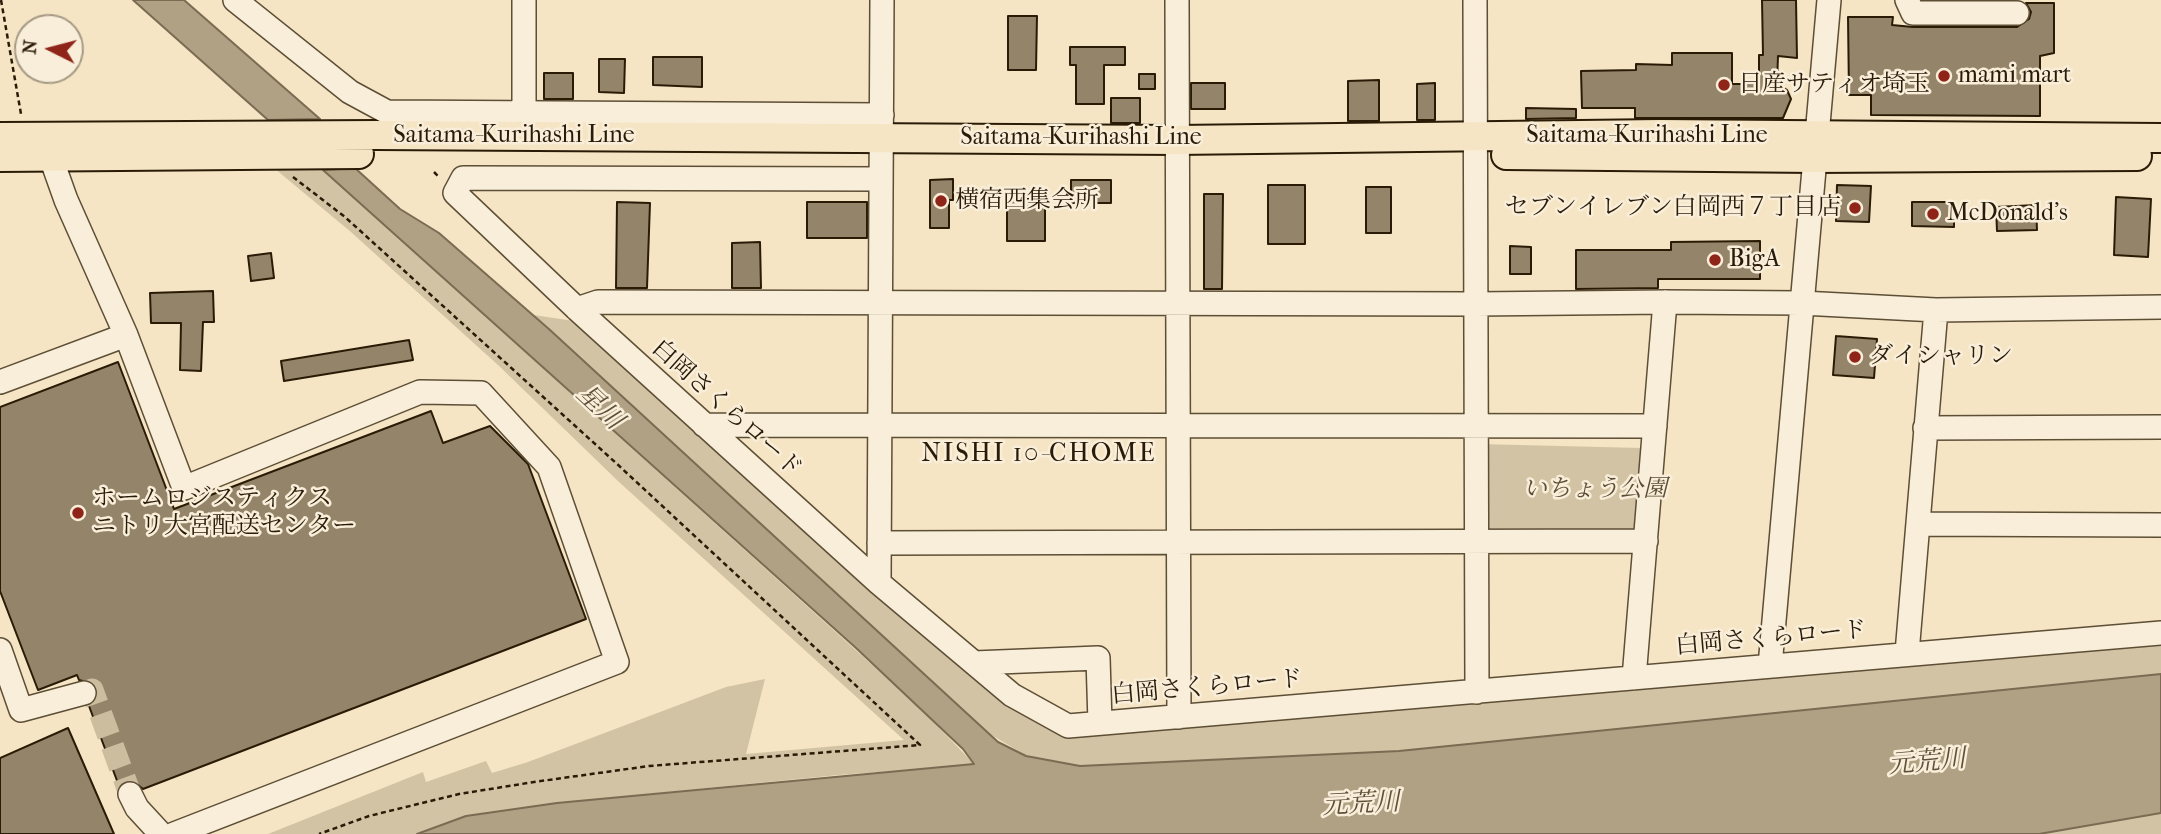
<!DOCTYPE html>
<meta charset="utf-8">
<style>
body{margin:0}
#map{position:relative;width:2161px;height:834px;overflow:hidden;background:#f5e5c4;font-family:"IM FELL French Canon",serif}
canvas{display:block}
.north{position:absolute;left:14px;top:14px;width:70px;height:70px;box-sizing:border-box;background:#f8eed9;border:2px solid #a69a85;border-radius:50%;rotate:276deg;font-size:19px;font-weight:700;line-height:28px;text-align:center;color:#2a1b07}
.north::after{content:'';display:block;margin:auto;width:24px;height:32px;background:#8f2418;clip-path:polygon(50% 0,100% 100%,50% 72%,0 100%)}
</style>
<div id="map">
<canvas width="2161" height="834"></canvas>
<div class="north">N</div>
</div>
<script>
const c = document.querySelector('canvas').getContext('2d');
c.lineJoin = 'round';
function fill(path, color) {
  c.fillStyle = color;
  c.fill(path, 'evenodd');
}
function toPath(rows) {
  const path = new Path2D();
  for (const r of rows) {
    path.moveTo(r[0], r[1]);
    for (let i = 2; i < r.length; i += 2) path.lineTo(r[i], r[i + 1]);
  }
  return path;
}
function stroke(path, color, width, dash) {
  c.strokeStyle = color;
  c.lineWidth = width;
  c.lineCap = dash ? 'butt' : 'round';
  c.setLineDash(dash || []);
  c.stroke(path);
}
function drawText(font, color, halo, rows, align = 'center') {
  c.font = font + ' "IM FELL French Canon","Noto Serif JP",serif';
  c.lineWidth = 5;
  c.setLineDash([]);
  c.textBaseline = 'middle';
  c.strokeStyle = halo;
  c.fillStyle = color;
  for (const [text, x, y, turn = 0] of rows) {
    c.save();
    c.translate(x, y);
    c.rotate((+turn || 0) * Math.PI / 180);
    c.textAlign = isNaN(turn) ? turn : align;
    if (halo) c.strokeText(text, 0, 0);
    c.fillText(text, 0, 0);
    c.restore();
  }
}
const green = toPath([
 [274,168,323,170,920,708,975,765,838,775,557,803,466,816,417,834,268,834,423,772,426,782,486,761,492,773,528,762,726,687,765,679,746,754,904,740,619,482,498,365,351,232],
 [527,314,574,321,1068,733,2161,642,2161,674,1399,751,1080,766,1027,756,983,730],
 [1478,444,1642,448,1637,533,1480,532],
 [2161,813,2161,834,2039,834]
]);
const water = toPath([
 [133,0,184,0,320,119,268,120,133,0],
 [355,168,400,209,439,233,550,330,998,742,1026,756,1080,766,1399,751,2161,674,2161,813,2039,834,417,834,466,816,557,803,974,764,963,749,856,648,323,170,355,168]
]);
const building = toPath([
 [1762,0,1796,0,1797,58,1778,56,1777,83,1787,90,1791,99,1783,118,1635,118,1635,108,1582,108,1581,71,1636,70,1636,64,1672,65,1672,53,1732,53,1732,84,1759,84,1759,55,1763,55,1762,0],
 [2026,3,2054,3,2054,53,2040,56,2040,116,1871,115,1871,95,1849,95,1848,17,1893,17,1892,25,1913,27,2017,27,2029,19,2031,12,2026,3],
 [1008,16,1037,16,1036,70,1008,70,1008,16],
 [1070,47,1125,47,1125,65,1104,65,1104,104,1076,104,1076,65,1070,65,1070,47],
 [653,57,702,57,702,87,653,85,653,57],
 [599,59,625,59,624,93,599,92,599,59],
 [544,73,573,73,573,99,544,99,544,73],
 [1139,74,1155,74,1155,89,1139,89,1139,74],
 [1379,80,1379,121,1348,121,1348,81,1379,80],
 [1191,83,1225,83,1225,109,1191,109,1191,83],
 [1435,83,1435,120,1417,120,1417,84,1435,83],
 [1111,98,1140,98,1140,123,1111,123,1111,98],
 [1526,108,1576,109,1576,118,1526,119,1526,108],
 [953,179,953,200,949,200,949,228,930,228,930,180,953,179],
 [1071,180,1111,180,1111,203,1071,203,1071,180],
 [1268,185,1305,185,1305,244,1268,244,1268,185],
 [1837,185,1871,186,1869,222,1836,221,1837,185],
 [1366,187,1391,187,1391,233,1366,233,1366,187],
 [1204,194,1223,194,1222,289,1204,289,1204,194],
 [2116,197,2151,199,2148,257,2114,255,2116,197],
 [1007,199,1045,199,1045,241,1007,241,1007,199],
 [617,202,650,203,647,288,616,288,617,202],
 [807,202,867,202,867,238,807,238,807,202],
 [1912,202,1954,202,1954,227,1912,226,1912,202],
 [2036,205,2037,230,1997,231,1996,207,2036,205],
 [1760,241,1760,279,1658,279,1658,288,1576,289,1576,250,1671,250,1671,242,1760,241],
 [760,242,761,288,732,288,732,243,760,242],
 [1510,246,1531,247,1531,274,1510,274,1510,246],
 [271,253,274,278,251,281,248,256,271,253],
 [213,291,214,322,203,322,201,371,180,370,181,323,151,323,150,293,213,291],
 [1836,336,1877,339,1874,378,1833,375,1836,336],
 [409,340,413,360,284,381,281,361,409,340],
 [118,362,174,509,431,411,443,443,490,426,528,464,586,619,143,789,132,780,119,786,89,706,98,696,94,684,79,680,77,675,38,690,0,591,0,407,118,362],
 [68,728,114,834,0,834,0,758,68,728]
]);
const minorTunnel = toPath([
 [84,693,92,690,130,794]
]);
const path = toPath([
 [1,0,21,114],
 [434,172,440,178],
 [293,177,345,217,616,463,920,745,649,766,534,782,459,794,369,816,319,834]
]);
const minor = toPath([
 [235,0,350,92,387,112,882,115],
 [1177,0,1179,717],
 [1475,0,1477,692],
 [1907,0,1913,13,2017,13],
 [524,113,524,0],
 [881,179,463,178,455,193,577,309,879,583,1012,695,1068,726,2161,633],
 [577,309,598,302,1476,304,1665,302,1802,303,1936,310,2161,307],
 [126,335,184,488,420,392,481,393,549,467,617,662,174,834],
 [0,382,126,335,66,200,51,158,49,141],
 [704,425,1655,426],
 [1925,428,2161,427],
 [1918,524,2161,525],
 [879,543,1646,541],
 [879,583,882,0],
 [0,650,21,710,84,693],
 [1907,653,1936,310],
 [974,663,1098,658,1100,723],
 [1770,666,1829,0],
 [1634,678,1665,302],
 [130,794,137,808,161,834]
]);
const major = toPath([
 [0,137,376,135,1177,140,1660,134,2161,138],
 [1506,155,1815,158,2137,156],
 [0,157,359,154]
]);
const markers = [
 [1944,76,7,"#8f2418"],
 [1724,85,7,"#8f2418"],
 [941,201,7,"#8f2418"],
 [1855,208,7,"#8f2418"],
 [1933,214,7,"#8f2418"],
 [1715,260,7,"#8f2418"],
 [1855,357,7,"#8f2418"],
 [78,513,7,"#8f2418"]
];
const poiNames = [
 ["mami mart",1958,76],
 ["日産サティオ埼玉",1738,85],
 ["横宿西集会所",955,201],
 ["セブンイレブン白岡西７丁目店",1841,208,"right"],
 ["McDonald's",1947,214],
 ["BigA",1729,260],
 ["ダイシャリン",1869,357],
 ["ホームロジスティクス",92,499],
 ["ニトリ大宮配送センター",92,527]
];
const streetNames = [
 ["Saitama-Kurihashi Line",514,136],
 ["Saitama-Kurihashi Line",1647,136],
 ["Saitama-Kurihashi Line",1081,138],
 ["白岡さくらロード",726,409,42],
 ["白岡さくらロード",1771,639,-5],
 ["白岡さくらロード",1207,688,-5]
];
const parkNames = [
 ["いちょう公園",1595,490]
];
const waterNames = [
 ["星川",599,408,43],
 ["元荒川",1927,763,-5],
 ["元荒川",1361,805,-3]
];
const neighbourhoodNames = [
 ["NISHI 10-CHOME",1039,455]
];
fill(green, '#d2c3a4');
fill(water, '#b0a084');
stroke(water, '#7a6b52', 2);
fill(building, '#948469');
stroke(building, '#2a1b07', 2);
stroke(minorTunnel, '#ccbd9e', 23, [23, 11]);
stroke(minor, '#5d4e36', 26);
stroke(major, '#2a1b07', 32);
stroke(path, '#2a1b07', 2.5, [5, 3.5]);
stroke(minor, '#f8eed9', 23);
stroke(major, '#f5e5c4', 28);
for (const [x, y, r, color] of markers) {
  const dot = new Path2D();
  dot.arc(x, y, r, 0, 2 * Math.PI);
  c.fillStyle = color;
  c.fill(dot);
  stroke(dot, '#f8eed9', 2.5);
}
drawText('24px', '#2a1b07', '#f8eed9', poiNames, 'left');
drawText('24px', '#2a1b07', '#f8eed9', streetNames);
drawText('italic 24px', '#5c4d36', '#f8eed9', parkNames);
drawText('italic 26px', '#605039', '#f8eed9', waterNames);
c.letterSpacing = '2px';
drawText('26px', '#2a1b07', '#f8eed9', neighbourhoodNames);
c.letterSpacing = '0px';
</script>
